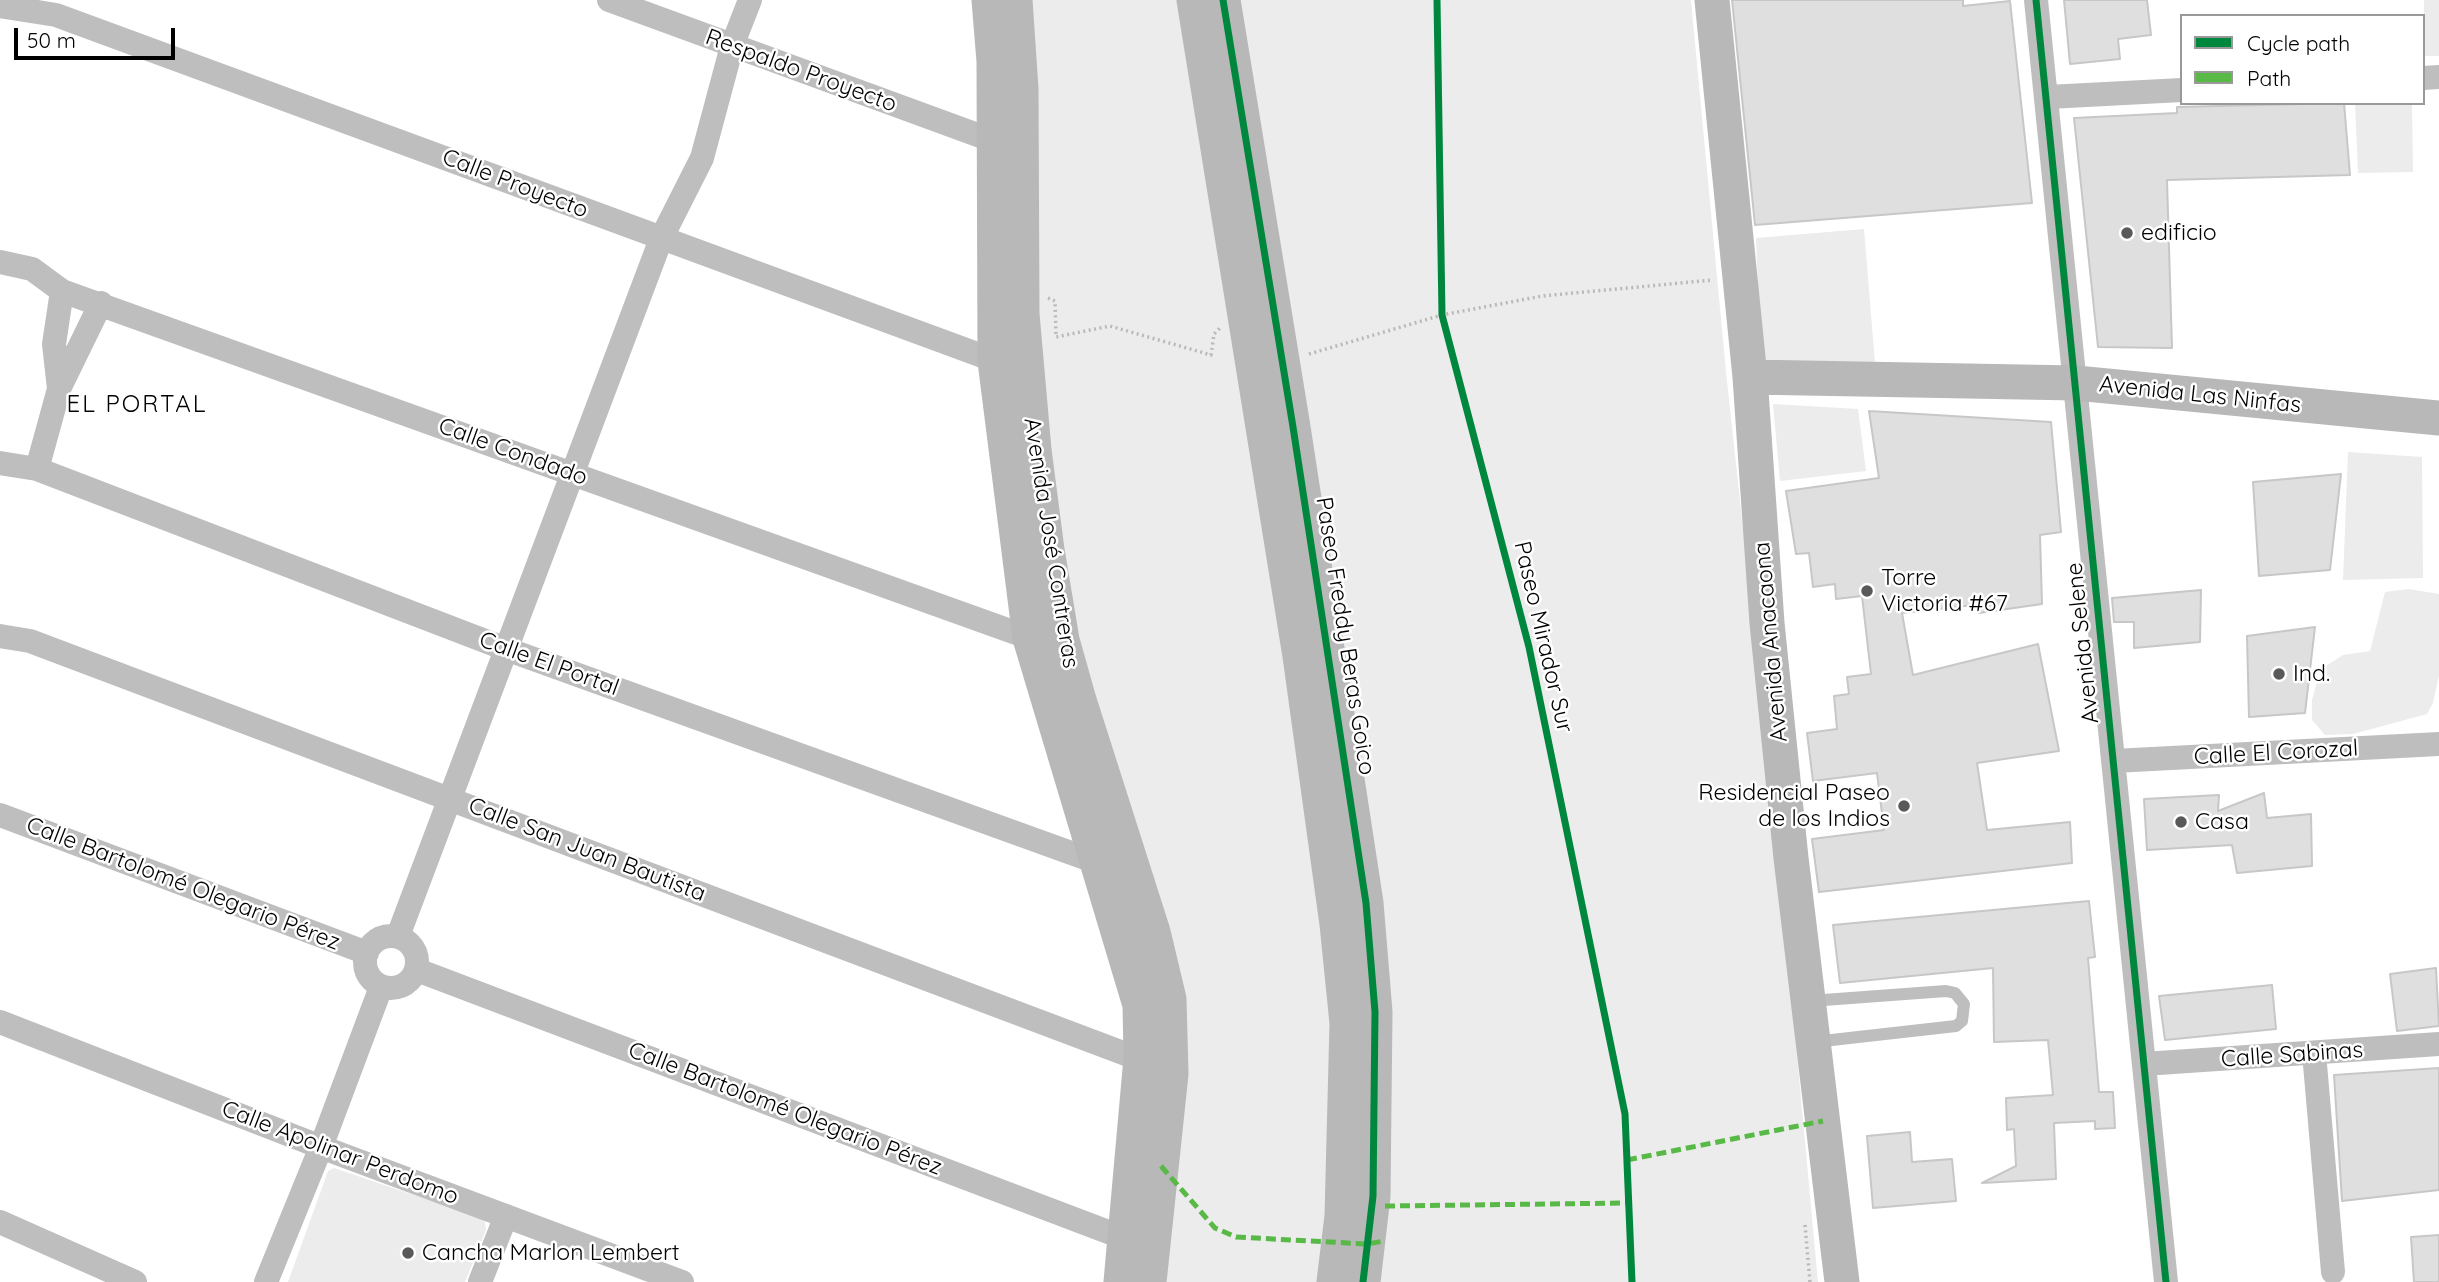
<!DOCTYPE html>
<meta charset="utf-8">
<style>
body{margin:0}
#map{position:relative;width:2439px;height:1282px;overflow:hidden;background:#fff;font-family:Quicksand,sans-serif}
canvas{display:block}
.legend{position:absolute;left:2180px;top:14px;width:245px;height:91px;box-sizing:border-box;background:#fff;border:2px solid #999;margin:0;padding:9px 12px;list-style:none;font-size:21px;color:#000}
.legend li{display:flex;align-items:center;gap:14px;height:35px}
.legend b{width:35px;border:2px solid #999}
.scale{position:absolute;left:14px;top:28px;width:161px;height:32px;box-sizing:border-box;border:4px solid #000;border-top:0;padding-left:9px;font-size:21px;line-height:24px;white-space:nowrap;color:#000;-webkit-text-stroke:5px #fff;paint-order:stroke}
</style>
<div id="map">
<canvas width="2439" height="1282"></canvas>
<ul class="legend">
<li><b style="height:9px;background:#00873e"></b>Cycle path</li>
<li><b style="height:9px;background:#58b947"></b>Path</li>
</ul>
<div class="scale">50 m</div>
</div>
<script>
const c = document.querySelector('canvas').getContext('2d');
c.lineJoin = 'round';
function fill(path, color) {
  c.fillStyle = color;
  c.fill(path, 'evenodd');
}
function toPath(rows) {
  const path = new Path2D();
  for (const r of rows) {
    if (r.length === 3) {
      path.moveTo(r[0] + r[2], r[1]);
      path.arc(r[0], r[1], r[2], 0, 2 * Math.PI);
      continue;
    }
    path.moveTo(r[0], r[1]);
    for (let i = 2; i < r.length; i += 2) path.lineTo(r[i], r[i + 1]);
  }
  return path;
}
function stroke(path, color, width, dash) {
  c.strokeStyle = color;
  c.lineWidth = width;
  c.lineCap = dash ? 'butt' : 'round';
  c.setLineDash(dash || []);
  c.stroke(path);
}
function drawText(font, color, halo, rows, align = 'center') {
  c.font = font + ' Quicksand,sans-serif';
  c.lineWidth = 5;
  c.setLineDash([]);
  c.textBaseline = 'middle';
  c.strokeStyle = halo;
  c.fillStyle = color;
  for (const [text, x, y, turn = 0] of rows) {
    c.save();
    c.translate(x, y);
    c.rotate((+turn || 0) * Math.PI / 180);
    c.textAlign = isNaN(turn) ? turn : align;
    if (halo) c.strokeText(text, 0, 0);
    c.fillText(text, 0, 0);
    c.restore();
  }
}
const green = toPath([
 [1026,0,1691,0,1726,372,1779,860,1818,1282,1161,1282,1088,694,1044,449],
 [2424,0,2439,0,2439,56,2423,56],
 [2355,103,2412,103,2413,172,2358,173],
 [1864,229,1875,363,1761,364,1756,238],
 [1773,404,1858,409,1866,471,1780,481],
 [2348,452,2422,457,2423,578,2343,580],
 [2409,589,2439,594,2439,675,2433,703,2427,714,2353,734,2325,735,2312,720,2312,700,2317,682,2326,666,2343,655,2370,651,2385,592],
 [334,1168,476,1216,485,1222,486,1230,465,1282,288,1282,328,1171]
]);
const building = toPath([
 [1732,0,1963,0,1963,6,2010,1,2032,203,1755,225,1732,0],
 [2064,0,2147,0,2151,35,2118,39,2120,59,2070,64,2064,0],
 [2344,103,2350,175,2167,180,2172,348,2098,347,2074,118,2177,113,2177,107,2344,103],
 [1869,411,2051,422,2061,532,2040,535,2042,604,1979,613,1974,605,1902,613,1913,675,2038,644,2059,751,1977,763,1987,830,2070,822,2072,863,1819,892,1812,839,1884,830,1877,773,1813,781,1807,733,1837,729,1834,696,1849,694,1847,677,1871,674,1862,596,1836,599,1835,584,1813,587,1809,553,1796,554,1786,491,1879,478,1869,411],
 [2341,474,2330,570,2259,576,2253,482,2341,474],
 [2201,590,2200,642,2134,648,2134,622,2114,622,2112,598,2201,590],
 [2315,627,2305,713,2249,717,2247,636,2315,627],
 [2264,793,2267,818,2311,814,2312,866,2237,873,2232,845,2147,850,2144,799,2219,795,2218,811,2264,793],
 [2089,901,2095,957,2088,958,2099,1092,2113,1092,2115,1128,2095,1129,2095,1121,2054,1123,2056,1179,1982,1183,2016,1166,2014,1129,2007,1130,2006,1098,2053,1095,2048,1040,1994,1042,1993,968,1840,983,1833,925,2089,901],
 [2436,968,2439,1026,2397,1031,2390,974,2436,968],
 [2272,985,2276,1029,2165,1040,2159,996,2272,985],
 [2439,1068,2439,1190,2342,1201,2334,1075,2439,1068],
 [1910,1132,1912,1162,1952,1159,1956,1201,1873,1208,1867,1136,1910,1132],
 [2439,1235,2439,1282,2414,1282,2411,1237,2439,1235]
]);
const path = toPath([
 [1437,0,1442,315,1529,647,1625,1114,1632,1282],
 [1048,298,1055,301,1056,337,1110,326,1211,355,1214,334,1220,328],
 [1309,354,1442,315,1542,296,1713,280],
 [1805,1225,1810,1282]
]);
const lane = toPath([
 [1810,1001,1946,991,1955,993,1964,1004,1962,1021,1956,1026,1814,1042]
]);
const street = toPath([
 [609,0,994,141],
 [2036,0,2166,1282],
 [0,6,56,15,1007,365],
 [2423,78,2439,77],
 [2048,97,2182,90],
 [0,262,32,269,62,291,1030,638,1044,639],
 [59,389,101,303],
 [0,463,37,469,506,649,1099,863],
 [37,469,59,389,54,344,62,291],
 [0,636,30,641,1155,1065],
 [2114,761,2439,744],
 [0,815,367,953],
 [391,962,26],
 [398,936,661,239,702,158,732,46,750,0],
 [417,970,1140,1244],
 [0,1022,321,1147,682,1282],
 [2314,1053,2333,1272],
 [2144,1064,2439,1044],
 [0,1222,135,1282],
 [266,1282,321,1147,381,987],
 [480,1282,506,1216]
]);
const secondary = toPath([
 [989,0,994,61,995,361,1030,638,1140,1005,1141,1058,1121,1282],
 [1015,0,1021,89,1022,314,1034,450,1047,550,1062,640,1078,697,1153,932,1169,999,1171,1074,1149,1282],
 [1194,0,1300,656,1337,924,1347,1023,1342,1216,1334,1282],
 [1223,0,1293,427,1366,903,1375,1012,1373,1196,1363,1282],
 [1712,0,1750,377,1767,623,1791,858,1842,1282],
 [1750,377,2076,383,2439,418]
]);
const quiet = toPath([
 [1627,1160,1823,1121],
 [1161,1166,1215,1228,1236,1237,1367,1244,1384,1241],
 [1385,1206,1629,1203]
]);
const cycleway = toPath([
 [1223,0,1293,427,1366,903,1375,1012,1373,1196,1363,1282],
 [1437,0,1442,315,1529,647,1625,1114,1632,1282],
 [2036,0,2166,1282]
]);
const markers = [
 [2127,233,7,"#595959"],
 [1867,591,7,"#595959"],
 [2279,674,7,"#595959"],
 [1904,806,7,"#595959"],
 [2181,822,7,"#595959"],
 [408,1253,7,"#595959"]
];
const streetNames = [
 ["Respaldo Proyecto",801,71,20],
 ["Calle Proyecto",515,184,21],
 ["Avenida Las Ninfas",2200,395,6],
 ["Calle Condado",513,452,20],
 ["Avenida José Contreras",1051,543,81],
 ["Paseo Freddy Beras Goico",1345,636,81],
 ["Paseo Mirador Sur",1543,637,77],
 ["Avenida Anacaona",1771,642,-95],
 ["Avenida Selene",2083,643,-96],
 ["Calle El Portal",549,664,20],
 ["Calle El Corozal",2276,753,-3],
 ["Calle San Juan Bautista",587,850,21],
 ["Calle Bartolomé Olegario Pérez",183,884,21],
 ["Calle Sabinas",2292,1055,-4],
 ["Calle Bartolomé Olegario Pérez",785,1109,21],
 ["Calle Apolinar Perdomo",340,1153,21]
];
const poiNames = [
 ["edificio",2141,233],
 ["Torre",1881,578],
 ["Victoria #67",1881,604],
 ["Ind.",2293,674],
 ["Residencial Paseo",1890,793,"right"],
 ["de los Indios",1890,819,"right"],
 ["Casa",2195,822],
 ["Cancha Marlon Lembert",422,1253]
];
const neighbourhoodNames = [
 ["EL PORTAL",137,405]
];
fill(green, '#ececec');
fill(building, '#dfdfdf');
stroke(building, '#c7c7c7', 2);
stroke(path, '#b9b9b9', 3.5, [2, 3.5]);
stroke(lane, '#bebebe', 12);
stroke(street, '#bebebe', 24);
stroke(secondary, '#b8b8b8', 35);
stroke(quiet, '#58b947', 5, [10, 5]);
stroke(cycleway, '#00873e', 7);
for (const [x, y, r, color] of markers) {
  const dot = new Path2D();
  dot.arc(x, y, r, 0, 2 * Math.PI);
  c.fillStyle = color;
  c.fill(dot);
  stroke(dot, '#fff', 2.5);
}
drawText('23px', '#000', '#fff', streetNames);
drawText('23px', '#000', '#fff', poiNames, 'left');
c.letterSpacing = '2px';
drawText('24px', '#000', '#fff', neighbourhoodNames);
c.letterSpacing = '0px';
</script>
